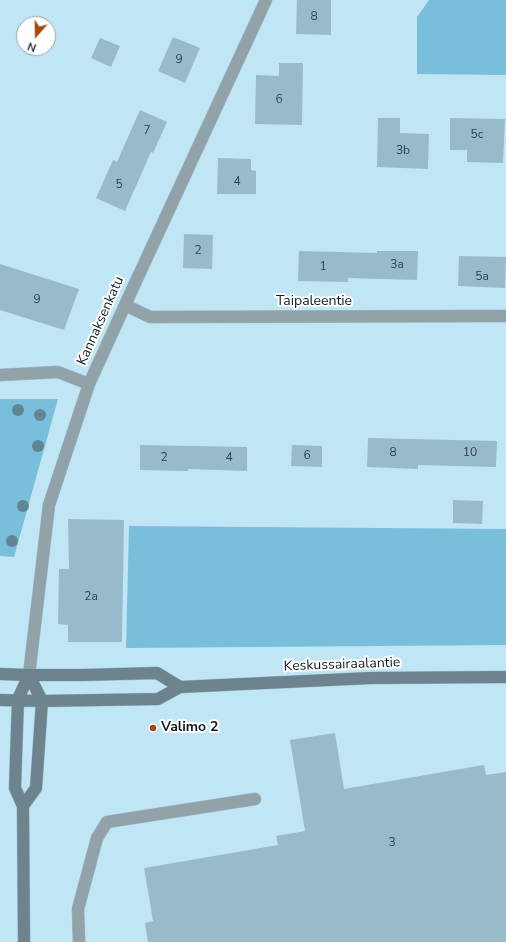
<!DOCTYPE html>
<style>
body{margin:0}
#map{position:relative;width:506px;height:942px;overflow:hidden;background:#c0e6f6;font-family:"Nunito Sans",sans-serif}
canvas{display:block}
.north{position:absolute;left:16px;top:16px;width:40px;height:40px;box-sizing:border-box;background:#fff;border:1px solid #9fa4a7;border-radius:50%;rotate:200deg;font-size:11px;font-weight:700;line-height:16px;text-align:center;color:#0e1c22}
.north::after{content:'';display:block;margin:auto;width:14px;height:18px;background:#ab490d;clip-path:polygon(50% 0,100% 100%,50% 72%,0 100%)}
</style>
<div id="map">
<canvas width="506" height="942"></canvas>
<div class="north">N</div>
</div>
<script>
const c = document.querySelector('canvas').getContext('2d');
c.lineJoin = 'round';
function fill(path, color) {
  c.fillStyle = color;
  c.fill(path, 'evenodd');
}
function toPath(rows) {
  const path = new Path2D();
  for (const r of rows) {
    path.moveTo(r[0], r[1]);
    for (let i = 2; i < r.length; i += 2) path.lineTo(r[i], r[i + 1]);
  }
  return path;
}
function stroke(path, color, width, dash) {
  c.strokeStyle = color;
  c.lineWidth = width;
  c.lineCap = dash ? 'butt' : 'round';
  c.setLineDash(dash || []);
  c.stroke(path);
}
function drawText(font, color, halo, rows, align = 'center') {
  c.font = font + ' "Nunito Sans",sans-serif';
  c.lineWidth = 4;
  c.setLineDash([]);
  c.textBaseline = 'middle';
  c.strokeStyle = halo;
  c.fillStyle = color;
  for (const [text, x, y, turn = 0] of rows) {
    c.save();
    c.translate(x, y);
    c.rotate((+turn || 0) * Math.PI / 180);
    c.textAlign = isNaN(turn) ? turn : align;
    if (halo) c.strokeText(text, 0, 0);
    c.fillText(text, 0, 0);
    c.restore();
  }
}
const green = toPath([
 [429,0,506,0,506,75,417,74,417,17],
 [0,399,58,399,14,557,0,556],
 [129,526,506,529,506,645,126,648]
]);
const building = toPath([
 [297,0,331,0,331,35,296,34],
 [173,37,200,48,185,83,158,71],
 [100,38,120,46,111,67,91,58],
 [279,63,303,63,302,125,255,124,256,75,279,76],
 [140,110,167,122,153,153,151,152,125,211,96,198,113,160,117,162],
 [378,118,400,118,400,133,429,134,428,169,377,167],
 [450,118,505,119,503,163,467,162,467,150,450,150],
 [218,158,251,159,251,170,256,171,256,194,217,194],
 [184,234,213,235,212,269,183,268],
 [299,251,377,253,377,251,418,251,417,280,348,278,348,282,298,281],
 [459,256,506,257,505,288,458,286],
 [0,264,79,289,64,330,0,310],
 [368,438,497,441,496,467,418,465,418,469,367,467],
 [140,445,247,447,247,471,188,469,188,471,140,470],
 [292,445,322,446,322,467,291,466],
 [453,500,483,501,482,524,453,523],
 [68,519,124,520,122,642,68,642,68,625,58,624,59,569,69,569],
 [335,733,344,789,484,765,486,775,506,772,506,942,148,942,145,923,153,921,144,868,278,845,276,836,305,831,290,740]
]);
const lane = toPath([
 [79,942,78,909,97,838,107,822,255,799]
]);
const street = toPath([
 [125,305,150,317,506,316],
 [0,375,58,372,89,384],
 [29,675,49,505,89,384,125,305,266,0]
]);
const secondary = toPath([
 [0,674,29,675,83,675,157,673,180,687],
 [0,700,42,701,158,699,180,687,371,678,506,677],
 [23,806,36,788,42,701,29,675],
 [24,942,23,806,15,788,18,699,29,675]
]);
const trees = [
 [18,410],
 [40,415],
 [38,446],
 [23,506],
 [12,541]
];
const markers = [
 [153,728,4,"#ab490d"]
];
const numberNames = [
 ["8",314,17],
 ["9",179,60],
 ["6",279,100],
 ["7",147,131],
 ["5c",477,135],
 ["3b",403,151],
 ["4",237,182],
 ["5",119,185],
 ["2",198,251],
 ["3a",397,265],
 ["1",323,267],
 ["5a",482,277],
 ["9",37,300],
 ["8",393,453],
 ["10",470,453],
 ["6",307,456],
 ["2",164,458],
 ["4",229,458],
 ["2a",91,597],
 ["3",392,843]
];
const streetNames = [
 ["Taipaleentie",314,302],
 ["Kannaksenkatu",101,321,-66],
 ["Keskussairaalantie",342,665,-2]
];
const poiNames = [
 ["Valimo 2",161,728]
];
fill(green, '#79beda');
fill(building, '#97bbcb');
stroke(lane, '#a0c2d0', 13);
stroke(street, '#a0c2d0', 13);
stroke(secondary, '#a0c2d0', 13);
stroke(lane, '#92a2a9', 12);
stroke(street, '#92a2a9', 12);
stroke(secondary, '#6d848e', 12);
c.fillStyle = '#608593';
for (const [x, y] of trees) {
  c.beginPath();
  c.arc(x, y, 6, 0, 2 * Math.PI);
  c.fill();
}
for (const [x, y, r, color] of markers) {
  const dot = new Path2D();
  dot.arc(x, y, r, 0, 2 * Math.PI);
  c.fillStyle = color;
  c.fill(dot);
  stroke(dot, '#fff', 1.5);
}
drawText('12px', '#30444c', null, numberNames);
drawText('14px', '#0e1c22', '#fff', streetNames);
drawText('bold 14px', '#0e1c22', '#fff', poiNames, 'left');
</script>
